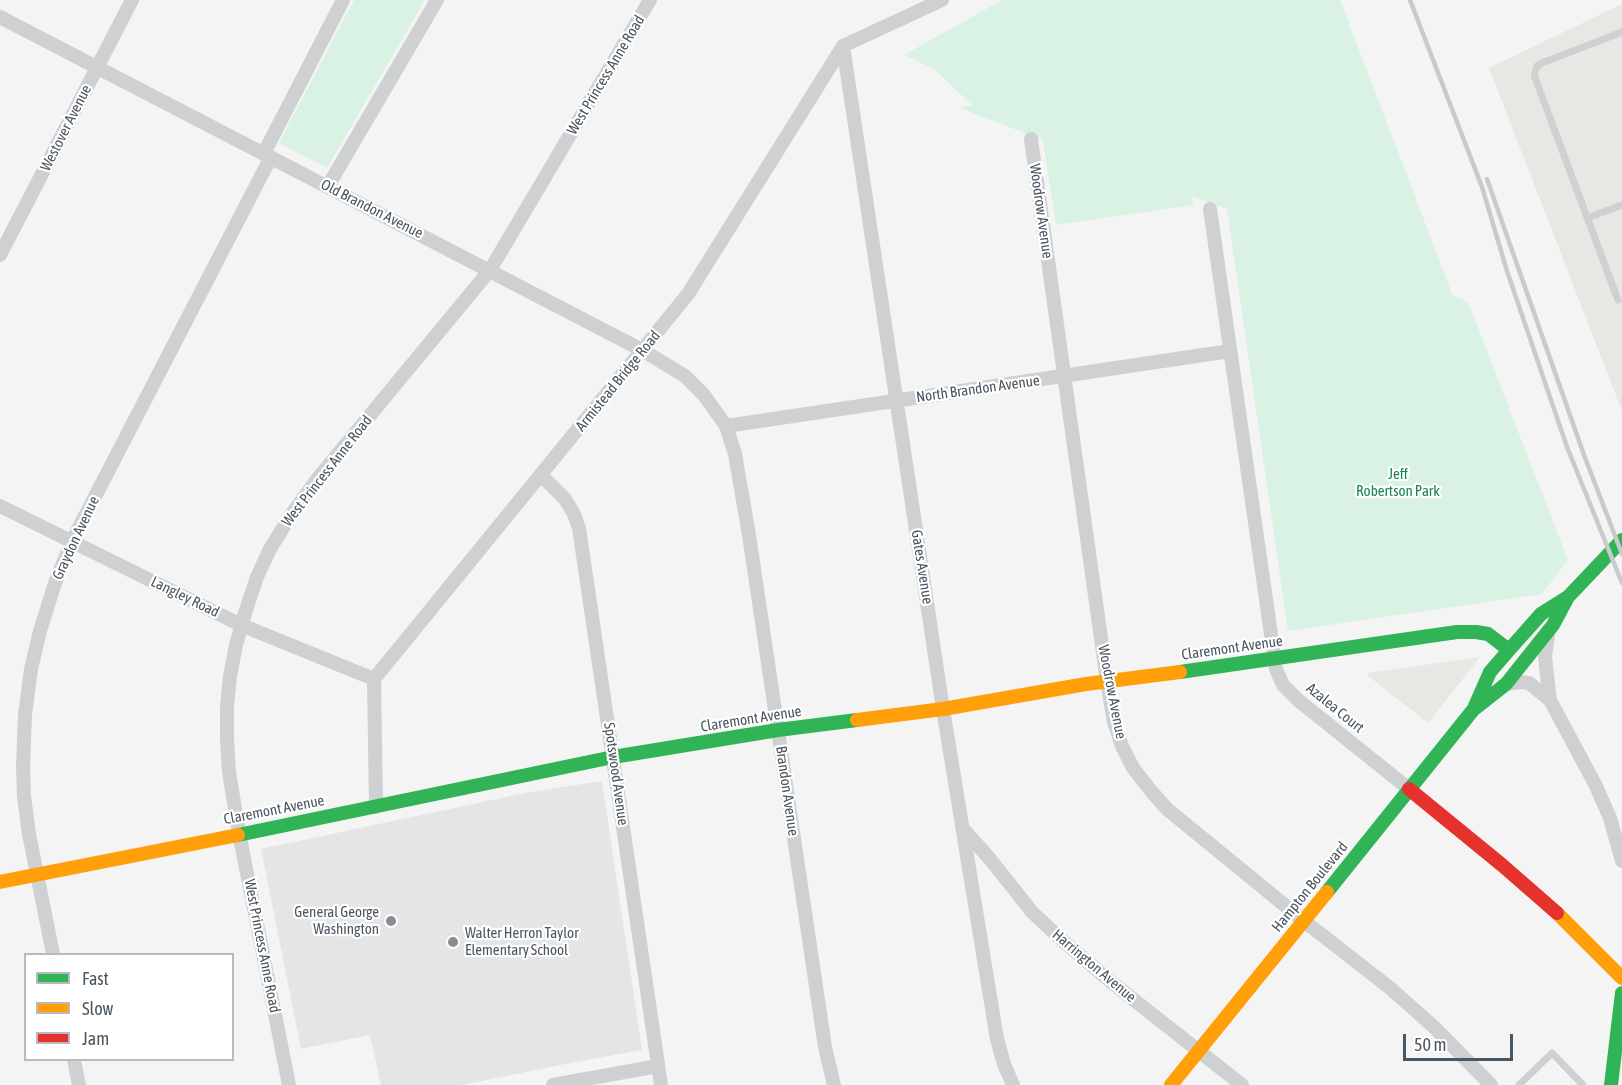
<!DOCTYPE html>
<style>
body{margin:0}
#map{position:relative;width:1622px;height:1085px;overflow:hidden;background:#f4f4f4;font-family:"Asap Condensed",sans-serif}
canvas{display:block}
.legend{position:absolute;left:24px;top:953px;width:210px;height:108px;box-sizing:border-box;background:#fff;border:2px solid #b7bbc0;margin:0;padding:8px 10px;list-style:none;font-size:18px;color:#4a5661}
.legend li{display:flex;align-items:center;gap:12px;height:30px}
.legend b{width:30px;border:2px solid #b7bbc0}
.scale{position:absolute;left:1403px;top:1034px;width:110px;height:27px;box-sizing:border-box;border:3px solid #4a5661;border-top:0;padding-left:8px;font-size:18px;line-height:21px;white-space:nowrap;color:#4a5661;-webkit-text-stroke:4px #fff;paint-order:stroke}
</style>
<div id="map">
<canvas width="1622" height="1085"></canvas>
<ul class="legend">
<li><b style="height:8px;background:#30b455"></b>Fast</li>
<li><b style="height:8px;background:#ff9f0a"></b>Slow</li>
<li><b style="height:8px;background:#e5322d"></b>Jam</li>
</ul>
<div class="scale">50 m</div>
</div>
<script>
const c = document.querySelector('canvas').getContext('2d');
c.lineJoin = 'round';
function fill(path, color) {
  c.fillStyle = color;
  c.fill(path, 'evenodd');
}
function toPath(rows) {
  const path = new Path2D();
  for (const r of rows) {
    path.moveTo(r[0], r[1]);
    for (let i = 2; i < r.length; i += 2) path.lineTo(r[i], r[i + 1]);
  }
  return path;
}
function stroke(path, color, width, dash) {
  c.strokeStyle = color;
  c.lineWidth = width;
  c.lineCap = dash ? 'butt' : 'round';
  c.setLineDash(dash || []);
  c.stroke(path);
}
function drawText(font, color, halo, rows, align = 'center') {
  c.font = font + ' "Asap Condensed",sans-serif';
  c.lineWidth = 4.5;
  c.setLineDash([]);
  c.textBaseline = 'middle';
  c.strokeStyle = halo;
  c.fillStyle = color;
  for (const [text, x, y, turn = 0] of rows) {
    c.save();
    c.translate(x, y);
    c.rotate((+turn || 0) * Math.PI / 180);
    c.textAlign = isNaN(turn) ? turn : align;
    if (halo) c.strokeText(text, 0, 0);
    c.fillText(text, 0, 0);
    c.restore();
  }
}
const commercial = toPath([
 [1622,4,1622,411,1489,68],
 [1480,657,1428,723,1367,675,1368,673]
]);
const education = toPath([
 [602,781,642,1050,575,1062,462,1085,381,1085,370,1035,301,1049,261,849,525,793]
]);
const green = toPath([
 [354,0,425,0,327,168,279,143],
 [1002,0,1340,0,1453,296,1468,302,1568,560,1542,594,1288,631,1227,209,1192,196,1193,205,1056,225,1043,140,960,108,972,105,934,69,904,55]
]);
const lane = toPath([
 [1587,218,1622,205],
 [1618,300,1534,75,1537,66,1542,63,1622,32],
 [1519,1085,1552,1053,1583,1085]
]);
const street = toPath([
 [0,17,642,350,685,376,704,395,726,426,735,454,749,535,825,1047,834,1085],
 [843,46,943,709,997,1039,1004,1064,1013,1085],
 [1031,139,1107,681,1114,722,1122,746,1133,768,1151,791,1167,809,1304,921,1390,988,1434,1027,1491,1085],
 [264,153,343,0],
 [328,186,437,0],
 [1210,209,1276,669,1283,685,1298,700,1409,789],
 [0,255,132,0],
 [726,426,1230,351],
 [541,475,565,499,574,514,579,528,661,1085],
 [0,506,241,625,374,679],
 [1548,635,1545,656,1546,667,1550,700,1596,786,1610,818,1622,861],
 [1506,684,1520,682,1529,683,1550,700],
 [376,807,374,679,688,294,843,46,942,0],
 [964,830,990,859,1032,912,1063,941,1110,981,1242,1085],
 [53,954,29,834,24,796,23,766,25,715,31,669,40,631,55,583,72,541,271,157],
 [74,1060,79,1085],
 [289,1085,239,833,229,772,227,739,227,707,230,676,236,645,246,610,257,577,270,549,291,515,319,477,490,270,650,0],
 [553,1085,658,1066]
]);
const fast = toPath([
 [1180,672,1457,632,1476,632,1488,634,1509,650],
 [1475,706,1490,672,1509,650,1541,614,1568,597,1622,540],
 [238,835,613,757,778,730,857,720],
 [1327,892,1473,710,1506,684,1553,625,1568,597],
 [1611,1085,1622,993]
]);
const slow = toPath([
 [857,720,943,709,1086,684,1180,672],
 [0,882,238,835],
 [1557,913,1622,978],
 [1171,1085,1327,892]
]);
const jam = toPath([
 [1409,789,1502,865,1557,913]
]);
const rail = toPath([
 [1410,0,1482,187,1507,271,1567,447,1622,583],
 [1487,179,1584,455,1622,554]
]);
const markers = [
 [391,921,6,"#868d94"],
 [453,942,6,"#868d94"]
];
const streetNames = [
 ["West Princess Anne Road",606,75,-59],
 ["Westover Avenue",66,128,-63],
 ["Old Brandon Avenue",372,209,27],
 ["Woodrow Avenue",1041,211,82],
 ["Armistead Bridge Road",618,381,-51],
 ["North Brandon Avenue",978,389,-8],
 ["West Princess Anne Road",327,471,-52],
 ["Graydon Avenue",76,538,-65],
 ["Gates Avenue",922,567,81],
 ["Langley Road",185,597,26],
 ["Claremont Avenue",1232,648,-8],
 ["Woodrow Avenue",1112,692,79],
 ["Azalea Court",1335,708,39],
 ["Claremont Avenue",751,719,-9],
 ["Spotswood Avenue",616,774,82],
 ["Brandon Avenue",787,791,82],
 ["Claremont Avenue",274,810,-11],
 ["Hampton Boulevard",1310,887,-51],
 ["West Princess Anne Road",262,946,79],
 ["Harrington Avenue",1094,966,40]
];
const parkNames = [
 ["Jeff",1398,474],
 ["Robertson Park",1398,491]
];
const poiNames = [
 ["General George",379,912],
 ["Washington",379,929],
 ["Walter Herron Taylor",465,933,"left"],
 ["Elementary School",465,950,"left"]
];
fill(commercial, '#e8e7e3');
fill(education, '#e6e5e6');
fill(green, '#d9f2e3');
stroke(lane, '#ced0d2', 7);
stroke(street, '#ced0d2', 14);
stroke(fast, '#30b455', 14);
stroke(slow, '#ff9f0a', 14);
stroke(jam, '#e5322d', 14);
stroke(rail, '#c9cacc', 4.5);
for (const [x, y, r, color] of markers) {
  const dot = new Path2D();
  dot.arc(x, y, r, 0, 2 * Math.PI);
  c.fillStyle = color;
  c.fill(dot);
  stroke(dot, '#fff', 2);
}
drawText('15px', '#4a5661', '#fff', streetNames);
drawText('15px', '#17864f', '#fff', parkNames);
drawText('15px', '#4a5661', '#fff', poiNames, 'right');
</script>
